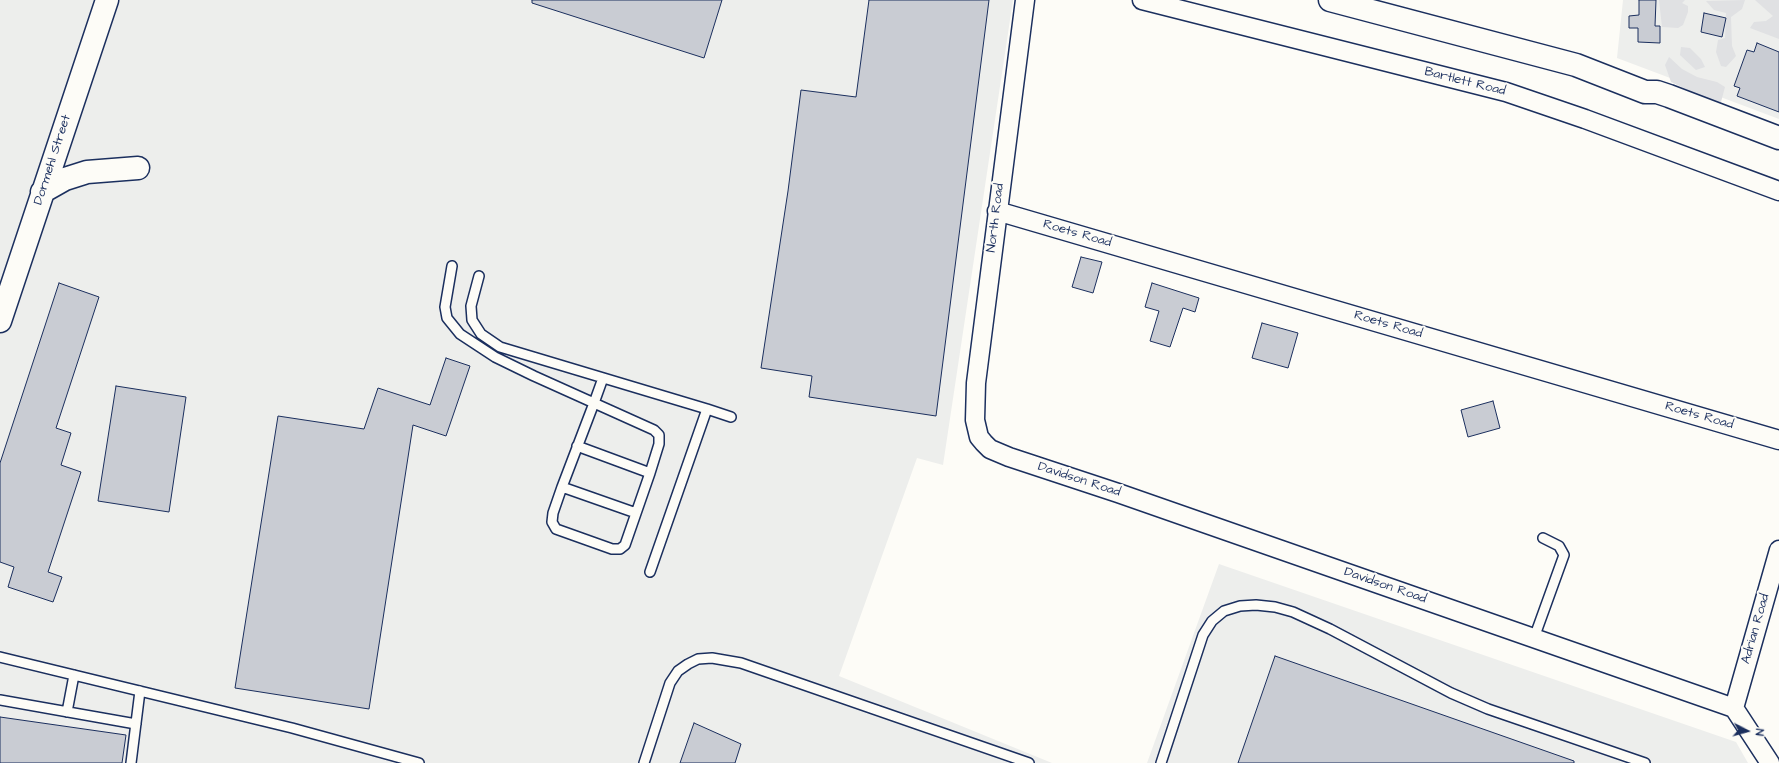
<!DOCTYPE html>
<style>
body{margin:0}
#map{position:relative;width:1779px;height:763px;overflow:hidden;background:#fdfcf7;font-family:"Architects Daughter",sans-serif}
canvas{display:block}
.north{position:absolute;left:1727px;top:711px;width:40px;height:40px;-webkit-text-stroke:3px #fdfcf7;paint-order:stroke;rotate:96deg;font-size:11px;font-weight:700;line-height:16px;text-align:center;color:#1b2f5e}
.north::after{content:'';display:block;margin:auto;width:14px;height:18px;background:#1b2f5e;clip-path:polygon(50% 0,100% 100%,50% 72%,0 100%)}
</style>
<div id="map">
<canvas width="1779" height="763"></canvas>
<div class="north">N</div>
</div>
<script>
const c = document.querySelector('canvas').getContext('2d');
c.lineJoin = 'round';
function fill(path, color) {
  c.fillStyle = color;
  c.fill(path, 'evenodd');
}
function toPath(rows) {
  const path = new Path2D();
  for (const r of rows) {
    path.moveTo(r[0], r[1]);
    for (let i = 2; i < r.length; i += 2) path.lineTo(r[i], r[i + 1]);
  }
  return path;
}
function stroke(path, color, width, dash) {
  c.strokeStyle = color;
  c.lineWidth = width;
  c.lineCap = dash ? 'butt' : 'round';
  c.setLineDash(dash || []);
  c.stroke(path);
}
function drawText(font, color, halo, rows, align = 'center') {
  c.font = font + ' "Architects Daughter",sans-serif';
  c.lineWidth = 4;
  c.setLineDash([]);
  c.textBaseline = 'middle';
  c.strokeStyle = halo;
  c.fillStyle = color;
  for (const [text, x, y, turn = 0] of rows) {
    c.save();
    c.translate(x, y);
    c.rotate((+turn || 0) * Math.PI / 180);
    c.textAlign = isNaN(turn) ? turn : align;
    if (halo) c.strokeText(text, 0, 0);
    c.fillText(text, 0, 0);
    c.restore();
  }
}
const built = toPath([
 [0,0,1013,0,943,465,917,458,839,676,1052,763,0,763],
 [1623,0,1779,0,1779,119,1617,58],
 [1219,564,1736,742,1748,763,1147,763]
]);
const green = toPath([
 [1659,0,1685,0,1682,3,1688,6,1688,12,1683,25,1678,28,1662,27],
 [1745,0,1742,9,1731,17,1732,46,1736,56,1726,67,1721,66,1716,52,1718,40,1725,38,1726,13,1714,10,1706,1],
 [1755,0,1779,0,1779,39,1750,28,1754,22,1766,21,1773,16],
 [1681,47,1690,48,1701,59,1705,67,1696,70,1680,55],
 [1669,57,1682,69,1697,77,1717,82,1725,87,1721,102,1712,107,1695,99,1690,91,1671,82,1665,65]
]);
const building = toPath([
 [532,0,722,0,704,58,532,3,532,0],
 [869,0,989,0,936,416,809,397,812,376,761,368,788,191,801,90,856,97,869,0],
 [1639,0,1656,0,1655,26,1660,26,1660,43,1638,42,1638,28,1629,28,1629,16,1639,15,1639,0],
 [1704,13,1726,18,1722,37,1701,32,1704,13],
 [1757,43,1779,52,1779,112,1737,96,1740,88,1734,86,1747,50,1754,52,1757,43],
 [1081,257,1102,262,1093,293,1072,287,1081,257],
 [59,283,99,297,56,428,71,433,61,465,81,472,48,572,62,577,53,602,8,587,14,567,0,562,0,463,59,283],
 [1152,283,1199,298,1195,312,1183,308,1170,347,1150,341,1159,311,1145,307,1152,283],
 [1262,323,1298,333,1288,368,1252,358,1262,323],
 [446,358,470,366,446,436,413,425,369,709,235,688,278,416,364,429,378,388,430,405,446,358],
 [116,386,186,397,169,512,98,501,116,386],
 [1493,401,1500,428,1468,437,1461,410,1493,401],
 [1275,656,1574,761,1574,763,1238,763,1275,656],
 [0,717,126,735,122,763,0,763,0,717],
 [694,723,741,744,735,763,680,763,694,723]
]);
const service = toPath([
 [452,266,445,307,447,318,460,334,495,357,534,376,654,430,659,435,659,444,650,473,625,545,620,549,612,549,556,529,552,522,553,513,562,487,594,403,603,378],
 [479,276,471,306,472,320,481,334,500,347,707,409],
 [577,446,650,473],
 [562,487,636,513],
 [650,572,707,409,731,417],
 [1534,638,1564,555,1559,546,1543,538],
 [0,657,292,728,419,763],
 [0,700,136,724],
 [67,712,74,675],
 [131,763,140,691],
 [644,763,670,683,678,671,688,664,698,659,712,658,741,663,1029,763],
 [1161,763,1203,635,1212,621,1224,611,1240,606,1256,605,1275,607,1293,612,1330,629,1451,693,1488,709,1645,763]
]);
const minor = toPath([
 [1025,0,976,383,975,420,979,437,984,443,990,449,1009,457,1118,493,1734,708,1770,763],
 [1142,0,1506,92,1585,119,1779,191],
 [997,211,1779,440],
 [1734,708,1779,550]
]);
const tertiary = toPath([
 [1330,0,1576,65,1645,92,1657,92,1669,96,1779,138],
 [42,192,65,179,87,172,138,168],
 [0,321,107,0]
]);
const streetNames = [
 ["Bartlett Road",1465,82,14],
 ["Dormehl Street",53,160,-72],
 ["North Road",996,218,-83],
 ["Roets Road",1077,234,16],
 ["Roets Road",1388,325,16],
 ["Roets Road",1699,416,16],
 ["Davidson Road",1079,480,18],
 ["Davidson Road",1385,586,19],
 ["Adrian Road",1756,629,-74]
];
fill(built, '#edeeec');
fill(green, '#e0e1e3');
fill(building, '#c9ccd3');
stroke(building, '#1b2f5e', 1);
stroke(service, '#1b2f5e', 12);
stroke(minor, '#1b2f5e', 21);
stroke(tertiary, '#1b2f5e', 25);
stroke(service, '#fdfcf7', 9);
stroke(minor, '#fdfcf7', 18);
stroke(tertiary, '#fdfcf7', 22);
drawText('13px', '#1b2f5e', '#fdfcf7', streetNames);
</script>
